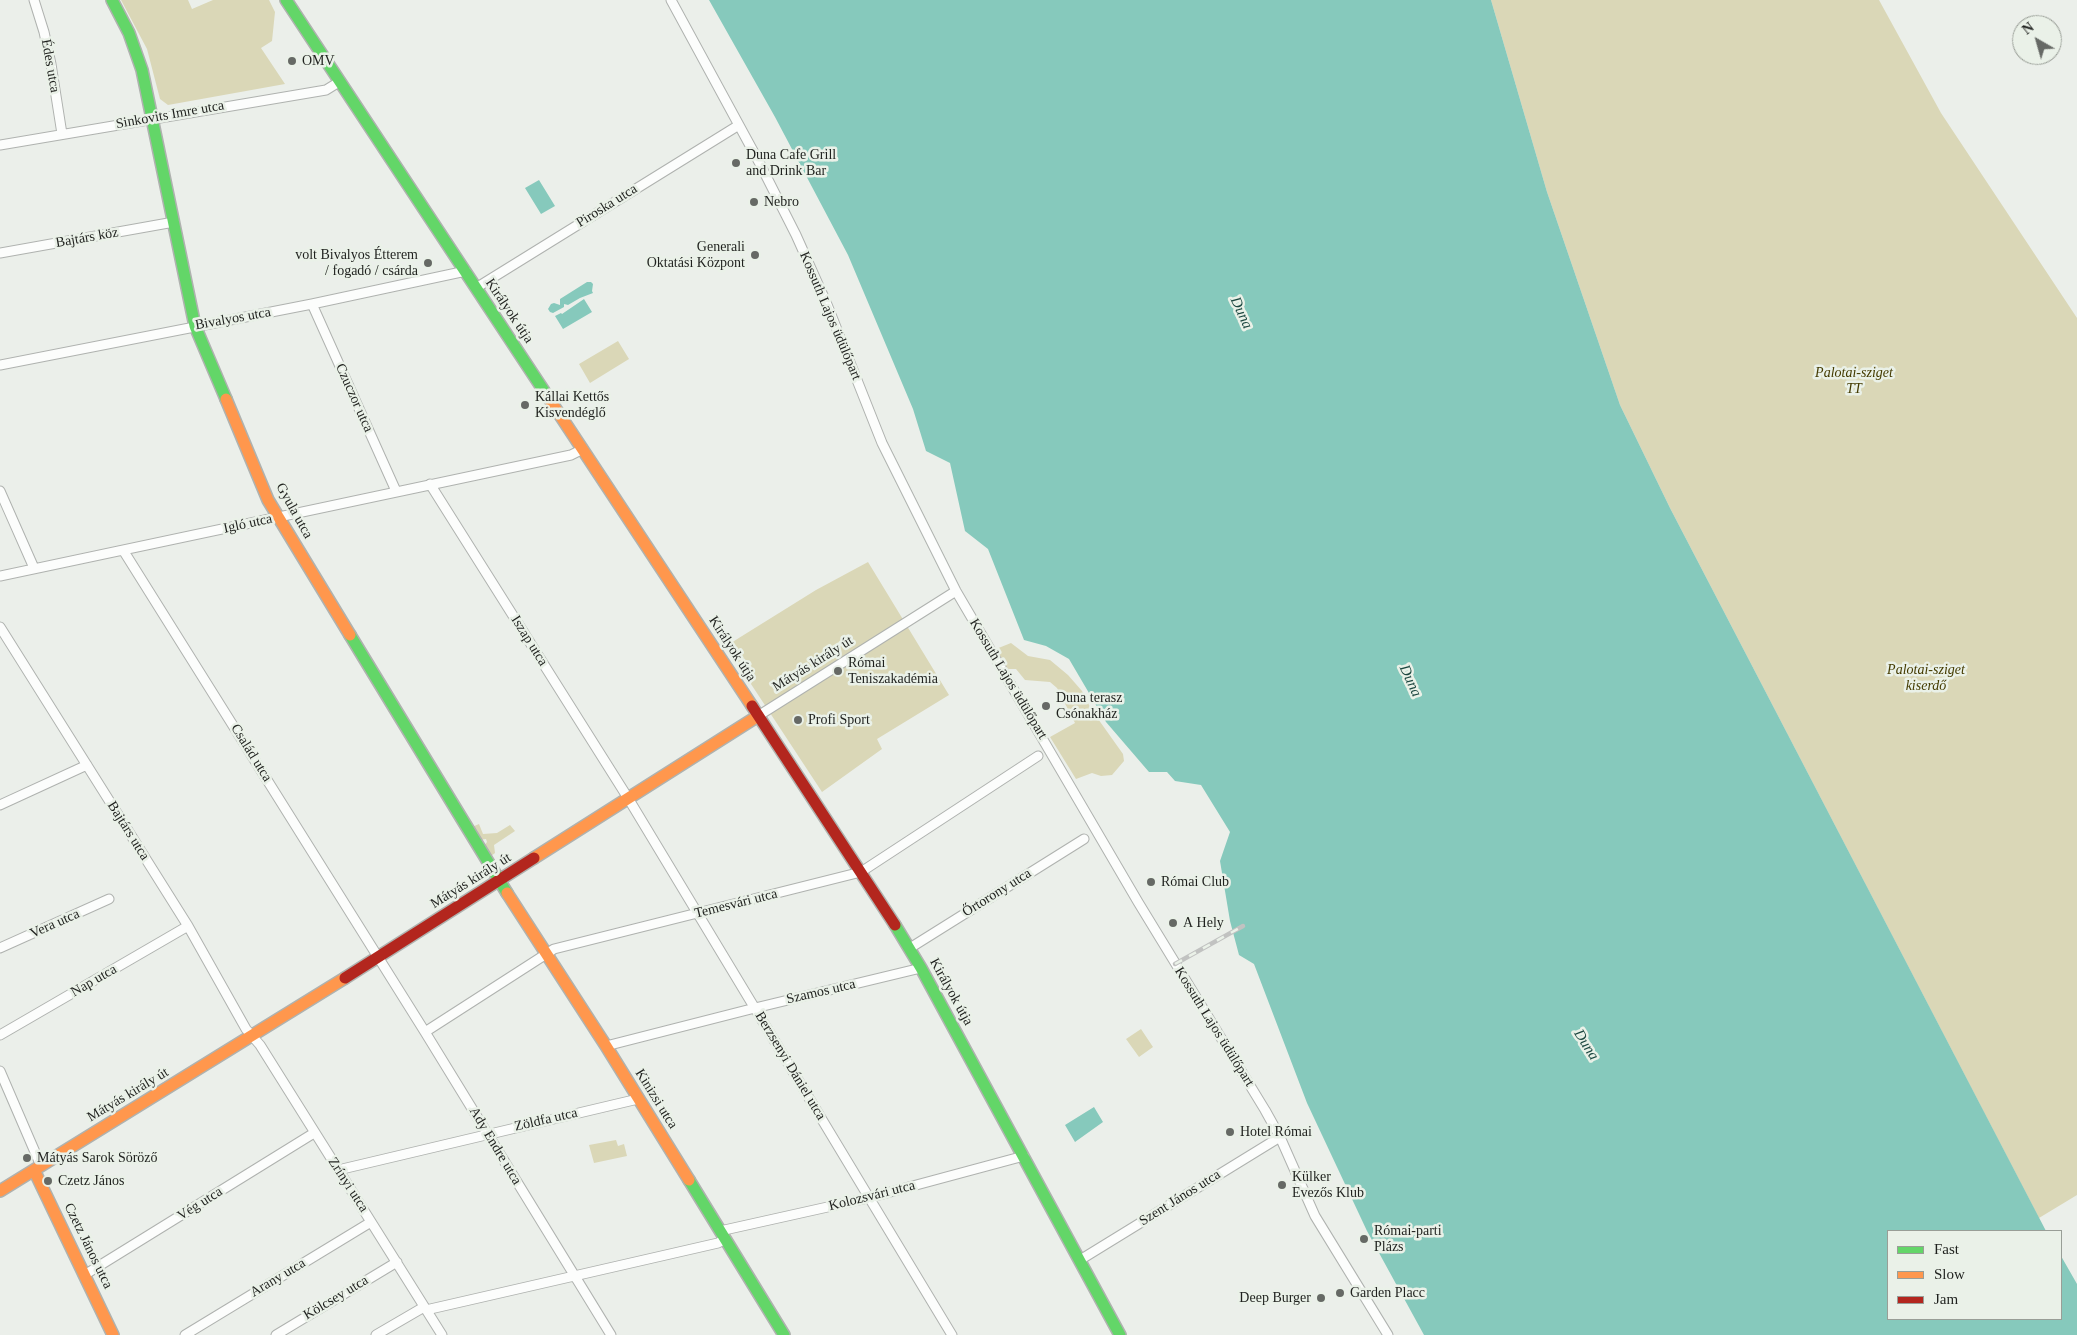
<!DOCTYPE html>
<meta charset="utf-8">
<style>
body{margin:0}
#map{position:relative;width:2077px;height:1335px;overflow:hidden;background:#ebefea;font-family:Georgia,serif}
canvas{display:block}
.legend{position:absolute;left:1887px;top:1230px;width:175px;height:90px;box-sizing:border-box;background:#eaf1e8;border:1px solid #999e97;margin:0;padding:6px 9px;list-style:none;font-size:15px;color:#1f211e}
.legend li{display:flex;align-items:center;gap:10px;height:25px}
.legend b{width:25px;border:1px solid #999e97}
.north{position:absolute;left:2012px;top:15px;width:50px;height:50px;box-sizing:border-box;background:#eaf1e8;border:1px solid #999e97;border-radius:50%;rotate:322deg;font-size:14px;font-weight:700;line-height:20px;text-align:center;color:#1f211e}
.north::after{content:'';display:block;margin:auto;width:18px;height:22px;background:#666965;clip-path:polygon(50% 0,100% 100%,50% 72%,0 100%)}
</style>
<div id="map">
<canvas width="2077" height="1335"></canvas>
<ul class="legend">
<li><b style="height:6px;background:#63d668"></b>Fast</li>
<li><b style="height:6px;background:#ff974d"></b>Slow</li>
<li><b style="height:6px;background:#b3261e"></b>Jam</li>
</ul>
<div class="north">N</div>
</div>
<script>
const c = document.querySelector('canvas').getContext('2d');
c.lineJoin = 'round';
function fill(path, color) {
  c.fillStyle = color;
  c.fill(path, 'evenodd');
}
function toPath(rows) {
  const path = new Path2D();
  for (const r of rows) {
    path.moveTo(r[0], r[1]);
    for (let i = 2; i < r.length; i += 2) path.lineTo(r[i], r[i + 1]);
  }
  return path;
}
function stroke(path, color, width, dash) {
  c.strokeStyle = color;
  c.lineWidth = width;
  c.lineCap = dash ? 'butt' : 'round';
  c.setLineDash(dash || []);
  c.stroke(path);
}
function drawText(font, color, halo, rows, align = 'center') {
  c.font = font + ' Georgia,serif';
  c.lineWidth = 5;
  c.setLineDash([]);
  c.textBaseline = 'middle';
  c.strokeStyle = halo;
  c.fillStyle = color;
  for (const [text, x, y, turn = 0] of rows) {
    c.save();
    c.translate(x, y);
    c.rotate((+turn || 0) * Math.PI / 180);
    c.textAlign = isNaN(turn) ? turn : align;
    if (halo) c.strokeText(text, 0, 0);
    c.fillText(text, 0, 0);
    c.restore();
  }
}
const green = toPath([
 [121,0,188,0,192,9,213,0,269,0,275,12,272,41,261,48,285,84,168,105,160,99,147,49],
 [1491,0,1879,0,1941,113,2077,318,2077,1195,2039,1218,1670,508,1620,405,1547,192],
 [618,341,629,359,590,383,579,364],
 [868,562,949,695,877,739,882,749,822,792,726,646,816,590],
 [1011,643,1028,656,1050,660,1068,675,1082,691,1091,709,1123,754,1124,761,1112,775,1101,776,1092,773,1076,779,1050,737,1075,723,1057,688,1050,682,1025,680,1016,669,1007,669,996,649],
 [479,824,483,834,497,833,510,825,515,831,494,845,495,853,491,856,484,846,487,842,486,839,479,840,472,827],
 [1141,1029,1153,1047,1139,1057,1126,1039],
 [616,1140,618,1146,624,1144,627,1156,594,1163,589,1145]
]);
const water = toPath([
 [709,0,1491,0,1547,192,1620,405,1670,508,2046,1231,1888,1231,1888,1319,2061,1319,2061,1256,2077,1284,2077,1335,1424,1335,1367,1231,1307,1103,1254,964,1239,955,1230,921,1220,861,1230,832,1201,785,1175,781,1167,772,1149,772,1106,722,1069,659,1046,646,1024,640,988,549,965,531,950,463,926,451,913,409,848,255,775,117],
 [539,180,555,206,541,214,525,188],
 [587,282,591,282,593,284,592,291,593,293,580,298,568,305,564,304,564,307,553,313,550,312,548,309,551,304,554,303,560,305,560,299],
 [584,299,592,312,563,329,555,316,561,313,562,314],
 [1094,1107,1103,1122,1075,1142,1065,1125]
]);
const street = toPath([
 [34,0,44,32,51,64,62,134],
 [671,0,759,162,796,235,826,302,882,443,956,591,1138,902,1265,1110,1280,1137,1315,1216,1388,1335],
 [0,145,326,90,339,82],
 [0,253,174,222],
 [476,288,739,125],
 [312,304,396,491],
 [0,365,312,304,466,271],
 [430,484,628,798,952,1335],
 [0,491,34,568],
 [123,550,425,1032,611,1335],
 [0,576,571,455,583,449],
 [0,627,188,926,246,1029,260,1045,442,1335],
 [758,716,956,591],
 [0,805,87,765],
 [0,948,109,899],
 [910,948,1084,839],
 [425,1032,554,949,861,872,1038,756],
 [0,1035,188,926],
 [606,1046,755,1008,921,968],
 [0,1071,41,1166],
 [338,1170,638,1099],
 [720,1231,868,1198,1024,1156],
 [1080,1260,1280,1137],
 [86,1274,314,1133],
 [426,1310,718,1243,725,1239],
 [185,1335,371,1222],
 [276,1335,397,1262],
 [376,1335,424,1307]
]);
const fast = toPath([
 [112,0,129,33,142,70,195,326,226,399],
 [286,0,548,397],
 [350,635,507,893],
 [895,925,921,968,1120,1335],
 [689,1180,784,1335]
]);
const slow = toPath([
 [548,397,752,706],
 [226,399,268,500,350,635],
 [534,858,758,716],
 [507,893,606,1046,689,1180],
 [34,1170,113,1335],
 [0,1191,345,978]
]);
const jam = toPath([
 [752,706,895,925],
 [345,978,534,858]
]);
const rail = toPath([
 [1175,964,1243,926]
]);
const markers = [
 [292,61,5,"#666965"],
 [736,163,5,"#666965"],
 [754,202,5,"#666965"],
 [755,255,5,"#666965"],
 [428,263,5,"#666965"],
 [525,405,5,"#666965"],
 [838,671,5,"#666965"],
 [1046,706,5,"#666965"],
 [798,720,5,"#666965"],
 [1151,882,5,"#666965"],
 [1173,923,5,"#666965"],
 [1230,1132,5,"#666965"],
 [27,1158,5,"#666965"],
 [48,1181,5,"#666965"],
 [1282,1185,5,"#666965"],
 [1364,1239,5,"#666965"],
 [1340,1293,5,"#666965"],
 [1321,1298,5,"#666965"]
];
const poiNames = [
 ["OMV",302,61],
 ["Duna Cafe Grill",746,155],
 ["and Drink Bar",746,171],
 ["Nebro",764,202],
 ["Generali",745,247,"right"],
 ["Oktatási Központ",745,263,"right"],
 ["volt Bivalyos Étterem",418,255,"right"],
 ["/ fogadó / csárda",418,271,"right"],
 ["Kállai Kettős",535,397],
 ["Kisvendéglő",535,413],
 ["Római",848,663],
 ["Teniszakadémia",848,679],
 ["Duna terasz",1056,698],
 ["Csónakház",1056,714],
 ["Profi Sport",808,720],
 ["Római Club",1161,882],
 ["A Hely",1183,923],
 ["Hotel Római",1240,1132],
 ["Mátyás Sarok Söröző",37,1158],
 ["Külker",1292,1177],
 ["Evezős Klub",1292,1193],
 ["Czetz János",58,1181],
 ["Római-parti",1374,1231],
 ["Plázs",1374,1247],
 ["Garden Placc",1350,1293],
 ["Deep Burger",1311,1298,"right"]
];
const streetNames = [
 ["Édes utca",50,66,80],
 ["Sinkovits Imre utca",170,115,-10],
 ["Piroska utca",607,206,-32],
 ["Bajtárs köz",87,238,-10],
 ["Királyok útja",509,311,56],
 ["Kossuth Lajos üdülőpart",830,316,67],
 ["Bivalyos utca",233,319,-10],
 ["Czuczor utca",354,398,66],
 ["Gyula utca",294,511,61],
 ["Igló utca",248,524,-12],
 ["Iszap utca",529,641,58],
 ["Királyok útja",732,649,57],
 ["Mátyás király út",813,664,-32],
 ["Kossuth Lajos üdülőpart",1008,679,59],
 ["Család utca",251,753,58],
 ["Bajtárs utca",128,831,58],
 ["Mátyás király út",471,881,-32],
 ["Őrtorony utca",997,893,-32],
 ["Temesvári utca",736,904,-14],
 ["Vera utca",55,924,-24],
 ["Nap utca",94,981,-30],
 ["Szamos utca",821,992,-13],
 ["Királyok útja",951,992,61],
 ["Kossuth Lajos üdülőpart",1214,1027,58],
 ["Berzsenyi Dániel utca",790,1066,59],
 ["Mátyás király út",128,1095,-31],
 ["Kinizsi utca",656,1099,58],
 ["Zöldfa utca",546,1120,-13],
 ["Ady Endre utca",495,1146,59],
 ["Zrínyi utca",348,1185,57],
 ["Kolozsvári utca",872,1196,-14],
 ["Szent János utca",1180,1198,-32],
 ["Vég utca",200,1204,-32],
 ["Czetz János utca",88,1246,64],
 ["Arany utca",278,1278,-31],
 ["Kölcsey utca",336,1298,-31]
];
const parkNames = [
 ["Palotai-sziget",1854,373],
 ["TT",1854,389],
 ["Palotai-sziget",1926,670],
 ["kiserdő",1926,686]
];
const waterNames = [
 ["Duna",1241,313,65],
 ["Duna",1410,681,65],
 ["Duna",1586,1045,58]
];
fill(green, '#dad7b7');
fill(water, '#86c9bc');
stroke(street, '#afb2af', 11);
stroke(fast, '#afb2af', 14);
stroke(slow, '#afb2af', 14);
stroke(jam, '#afb2af', 14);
stroke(street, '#fcfdfc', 9);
stroke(fast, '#63d668', 11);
stroke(slow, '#ff974d', 11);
stroke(jam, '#b3261e', 11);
stroke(rail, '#c1c2c1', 4.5);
stroke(rail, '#eaf1e8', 2.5, [8]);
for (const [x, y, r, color] of markers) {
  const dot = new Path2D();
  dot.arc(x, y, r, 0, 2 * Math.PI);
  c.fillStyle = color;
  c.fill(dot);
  stroke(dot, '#eaf1e8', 2);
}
drawText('14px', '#1f211e', '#eaf1e8', poiNames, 'left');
drawText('14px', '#1f211e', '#eaf1e8', streetNames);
drawText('italic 14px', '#443b00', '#eaf1e8', parkNames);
drawText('italic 15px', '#1c4740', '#eaf1e8', waterNames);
</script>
